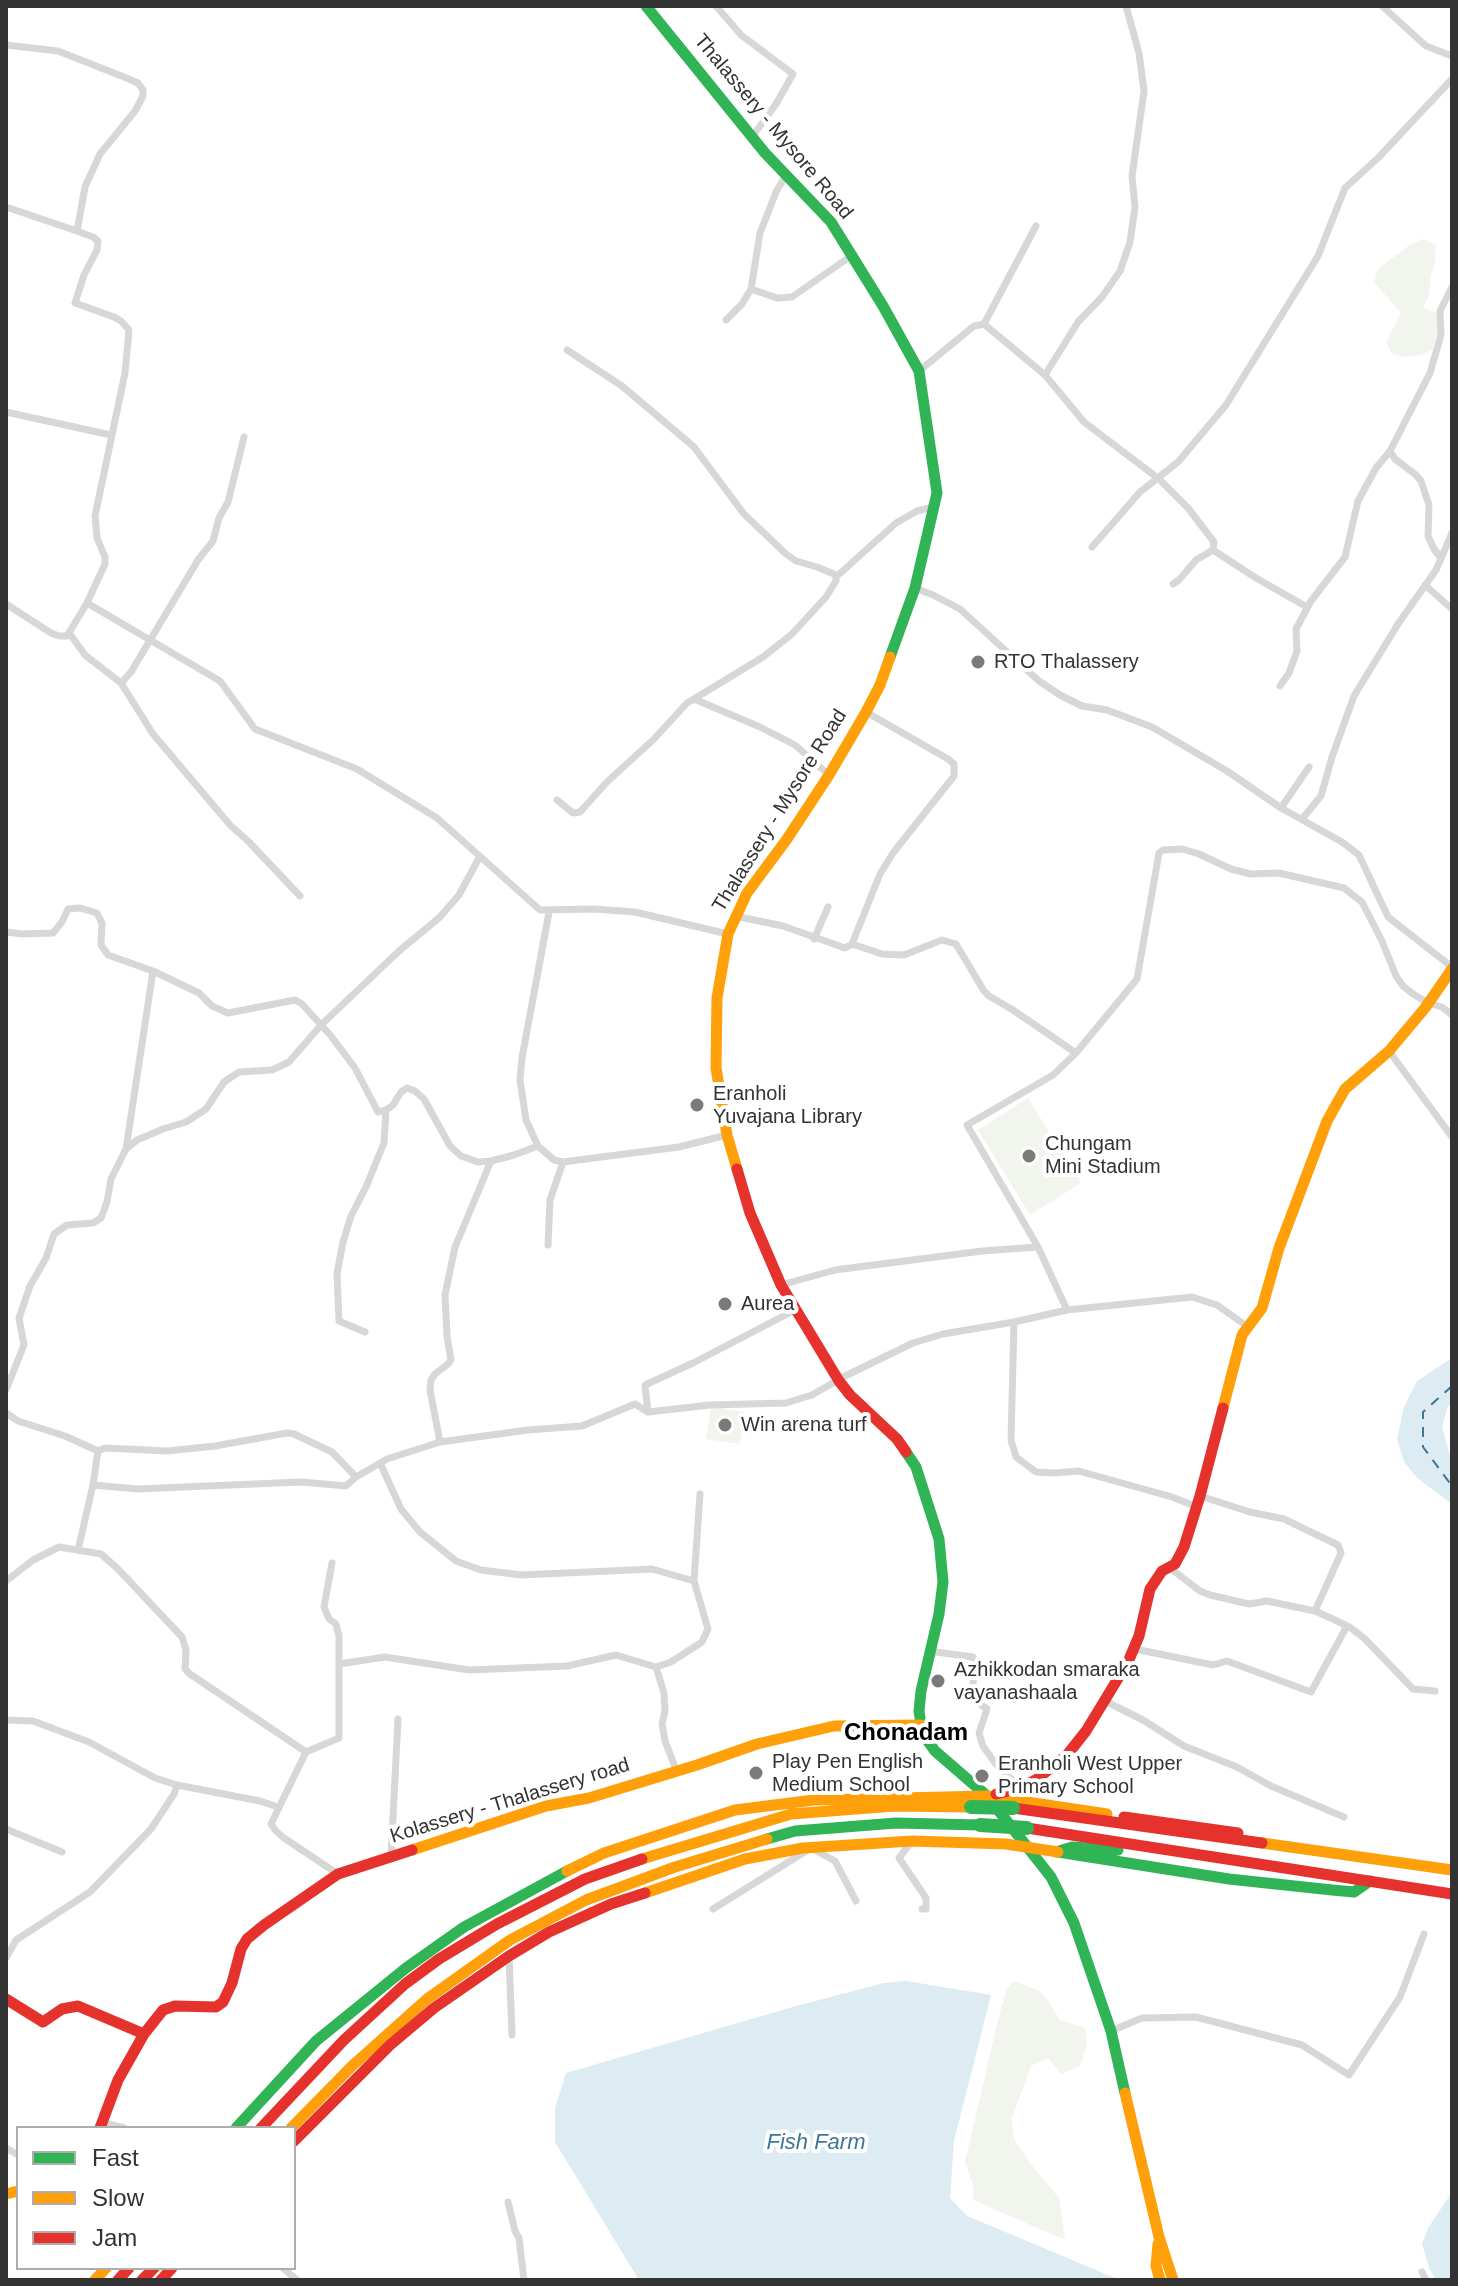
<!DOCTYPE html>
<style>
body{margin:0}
#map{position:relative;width:1458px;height:2286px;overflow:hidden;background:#fff;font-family:Arial,sans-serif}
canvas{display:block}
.frame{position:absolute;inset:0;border:8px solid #333;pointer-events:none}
.legend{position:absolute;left:16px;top:2126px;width:280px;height:144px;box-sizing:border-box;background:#fff;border:2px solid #adadad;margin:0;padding:10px 14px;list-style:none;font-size:24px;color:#333}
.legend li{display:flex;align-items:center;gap:16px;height:40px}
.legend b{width:40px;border:2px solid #adadad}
</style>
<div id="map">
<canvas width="1458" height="2286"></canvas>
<div class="frame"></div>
<ul class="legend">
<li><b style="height:10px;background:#30b455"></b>Fast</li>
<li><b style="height:10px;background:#ff9f0a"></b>Slow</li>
<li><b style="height:10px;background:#e5322d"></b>Jam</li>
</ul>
</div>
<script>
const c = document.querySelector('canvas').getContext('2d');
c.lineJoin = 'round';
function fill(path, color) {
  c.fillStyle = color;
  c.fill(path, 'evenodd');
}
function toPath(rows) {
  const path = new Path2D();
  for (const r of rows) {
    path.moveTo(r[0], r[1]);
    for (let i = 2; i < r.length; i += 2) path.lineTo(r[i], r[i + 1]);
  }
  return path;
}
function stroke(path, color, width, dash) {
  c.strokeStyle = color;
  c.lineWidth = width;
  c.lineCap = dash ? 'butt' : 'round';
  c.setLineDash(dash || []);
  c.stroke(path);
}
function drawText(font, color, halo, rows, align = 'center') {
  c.font = font + ' Arial,sans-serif';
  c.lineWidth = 8;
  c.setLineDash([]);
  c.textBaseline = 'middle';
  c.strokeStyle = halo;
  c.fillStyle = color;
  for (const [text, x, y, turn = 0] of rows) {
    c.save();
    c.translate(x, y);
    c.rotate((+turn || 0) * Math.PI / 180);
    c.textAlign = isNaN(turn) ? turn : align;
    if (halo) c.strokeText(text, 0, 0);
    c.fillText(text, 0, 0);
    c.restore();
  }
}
const green = toPath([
 [1423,239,1436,245,1435,263,1431,275,1429,295,1423,308,1435,312,1439,320,1439,328,1432,350,1421,355,1406,357,1392,354,1386,342,1401,313,1374,282,1378,269,1408,246],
 [1028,1098,1081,1183,1030,1215,978,1130],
 [711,1407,745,1412,740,1444,706,1439],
 [1014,1981,1038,1990,1048,2000,1060,2020,1085,2028,1087,2045,1080,2066,1061,2074,1048,2058,1031,2066,1012,2118,1014,2139,1030,2163,1059,2198,1065,2240,973,2200,974,2189,965,2162,999,2016,1007,1989]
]);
const water = toPath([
 [1452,1358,1452,1403,1448,1406,1442,1427,1452,1463,1452,1504,1417,1478,1404,1462,1397,1439,1404,1407,1417,1381],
 [906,1981,991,1995,954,2141,950,2198,967,2216,1120,2280,639,2280,555,2142,555,2108,566,2073,796,2006,884,1983],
 [1452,2192,1452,2280,1436,2280,1430,2270,1422,2244,1428,2228]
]);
const ferry = toPath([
 [1452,1386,1423,1412,1423,1447,1452,1486]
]);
const street = toPath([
 [716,6,741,35,793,74,776,104,752,137],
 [1382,6,1426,46,1452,56],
 [6,45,58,51,124,77,138,83,143,90,143,96,135,111,100,154,85,187,77,231,6,207],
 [751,289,777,298,792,297,851,256],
 [726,320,742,304,751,289,760,233,776,192,786,175],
 [984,324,1036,226],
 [567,350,622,386,694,447,744,514,786,554,796,561,817,567,834,574,836,577,836,581,826,597,792,634,763,657,694,699],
 [919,371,974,326,984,324,1045,375,1078,322,1102,297,1120,271,1130,242,1135,207,1132,176,1144,91,1139,53,1126,6],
 [1045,375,1084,422,1159,479,1188,508,1214,542,1213,550],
 [6,412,111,435],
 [1092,547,1140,492,1178,462,1226,405,1318,256,1345,188,1378,158,1452,79],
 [1441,558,1434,549,1428,536,1429,505,1421,481,1416,475,1395,459,1390,451,1430,373,1441,335,1440,311,1452,287],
 [836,577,896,523,917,511,933,507],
 [1173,584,1179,580,1196,560,1213,550,1256,578,1307,607],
 [1425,585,1452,609],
 [915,588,933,595,960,609,1039,681,1060,695,1082,706,1107,710,1152,727,1227,771,1281,808,1342,842,1359,855,1388,917,1452,967],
 [87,603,220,681,255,729,357,769,437,818,540,910,594,909,635,912,728,934],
 [6,604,51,633,59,636,67,636,87,603,105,564,105,557,97,538,95,516,125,373,129,330,121,321,114,317,75,303,84,275,97,250,98,241,93,237,77,231],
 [70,634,85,655,121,683,153,734,230,825,248,841,300,896],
 [121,683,131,672,198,560,213,541,219,518,228,502,244,437],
 [1280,686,1289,673,1297,651,1296,629,1311,601,1345,557,1358,501,1376,468,1390,451],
 [557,800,573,813,580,812,607,782,654,739,687,703,694,699,760,727,795,745,829,775],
 [1281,808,1309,767],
 [1302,819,1321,796,1332,757,1354,696,1398,624,1436,570,1452,533],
 [735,916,783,926,845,948,852,944,882,954,904,955,942,940,956,944,984,991,989,996,1013,1010,1076,1053],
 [6,932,22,934,53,933,62,922,68,909,80,908,97,913,102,923,101,945,108,955,153,971,199,993,212,1006,228,1013,295,1000,302,1004,331,1036,355,1068,378,1112,386,1110,393,1105,401,1092,407,1088,415,1091,424,1099,450,1146,461,1156,478,1162,491,1161],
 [814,939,828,907],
 [852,944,880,874,893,853,954,776,954,764,948,759,866,712],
 [1389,1051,1452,1137],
 [727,1135,679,1147,563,1162,554,1160,538,1146,514,1155,491,1161,455,1247,445,1295,447,1336,451,1360,448,1364,435,1374,431,1380,430,1390,440,1442,528,1430,582,1426,635,1404,648,1412,645,1385,693,1363,795,1310],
 [538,1146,526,1120,520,1080,522,1058,549,912],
 [126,1149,153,971],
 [548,1245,550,1200,563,1162],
 [1038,1247,967,1125,1053,1075,1076,1053,1137,979,1159,853,1163,850,1182,849,1199,854,1231,869,1251,874,1279,873,1344,888,1362,902,1382,941,1396,976,1403,986,1413,994,1428,1003,1442,1007,1452,1015],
 [781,1285,835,1270,982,1251,1038,1247,1067,1310],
 [1014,1322,1067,1310,1192,1297,1217,1305,1248,1327],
 [365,1332,339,1321,337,1274,343,1242,351,1216,366,1187,384,1143,386,1110],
 [6,1390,24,1345,19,1318,30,1286,46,1258,54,1234,67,1225,93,1223,101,1218,107,1202,111,1179,126,1149,137,1140,163,1129,186,1122,206,1109,224,1082,239,1072,272,1070,289,1062,321,1025,399,951,440,917,459,895,480,856],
 [648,1412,710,1405,786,1403,812,1395,845,1376,913,1343,943,1334,1014,1322,1011,1440,1016,1457,1036,1472,1055,1473,1079,1471,1172,1497,1197,1507],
 [6,1413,18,1421,65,1436,98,1451,105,1448,167,1451,215,1446,287,1433,294,1434,332,1452,356,1477,387,1459,440,1442],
 [98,1451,93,1485,138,1489,301,1482,346,1486,356,1477],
 [381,1465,401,1509,420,1532,456,1561,481,1570,522,1575,652,1569,694,1581],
 [1200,1496,1250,1512,1284,1519,1338,1545,1341,1553,1315,1611],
 [78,1550,93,1485],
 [332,1563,324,1607,329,1619,336,1624,339,1636,339,1738,306,1752,271,1824,275,1830,284,1838,338,1874],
 [1170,1568,1200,1591,1210,1595,1249,1604,1267,1601,1315,1611,1335,1620,1351,1628,1365,1639,1413,1689,1435,1691],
 [6,1581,33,1560,59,1547,101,1554,117,1568,182,1637,186,1650,185,1669,190,1674,306,1752],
 [1135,1649,1213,1665,1227,1661,1311,1692,1347,1626],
 [929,1651,973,1657,975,1668,971,1698,987,1709,979,1733,983,1746,995,1763,1020,1788],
 [339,1664,385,1657,469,1670,567,1666,616,1655,656,1667,671,1662,702,1642,708,1629,694,1581,700,1494],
 [656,1667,664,1693,665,1711,662,1724,665,1741,677,1772],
 [1105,1701,1143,1720,1184,1746,1237,1767,1271,1786,1344,1817],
 [6,1720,33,1721,89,1742,155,1778,177,1785,260,1801,278,1807],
 [6,1829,62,1852],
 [912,1841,899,1858,926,1898,926,1909,922,1909],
 [391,1857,398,1719],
 [713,1909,811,1848,835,1861,856,1901],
 [509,1956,512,2035],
 [6,1958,16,1940,90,1892,151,1829,174,1794,177,1785],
 [1111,2031,1142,2018,1196,2017,1302,2045,1349,2075,1400,1997,1424,1934],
 [101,2122,124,2128],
 [6,2148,18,2155],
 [508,2202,515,2231,519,2238,524,2280],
 [283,2268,297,2280],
 [1422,2272,1426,2280]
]);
const fast = toPath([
 [646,6,765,153,831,222,883,306,919,371,937,493,915,588,890,657],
 [906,1452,916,1467,939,1539,943,1582,939,1614,921,1691,919,1711,921,1725,927,1740,935,1751,987,1796,1051,1877,1074,1923,1111,2031,1125,2093],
 [767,1839,795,1831,896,1823,980,1825],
 [1056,1852,1072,1847,1118,1850],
 [1058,1852,1229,1879,1332,1890,1354,1892,1370,1881],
 [236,2128,316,2041,406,1968,464,1927,567,1871]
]);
const slow = toPath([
 [737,1169,727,1135,716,1068,717,998,728,934,747,893,787,839,829,775,866,712,880,685,890,657],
 [1223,1408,1242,1335,1262,1308,1279,1248,1327,1121,1345,1089,1389,1051,1425,1008,1452,969],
 [1262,1843,1452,1870],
 [412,1850,546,1806,589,1798,697,1765,757,1744,834,1726,921,1725],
 [642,1859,791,1814,895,1806,971,1807],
 [567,1871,604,1853,735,1810,814,1800,987,1796,1107,1814],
 [645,1893,745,1859,803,1848,912,1841,1006,1844,1058,1852],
 [1125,2093,1159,2237,1173,2280],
 [291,2128,352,2066,427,1999,510,1940,586,1900,675,1867,767,1839],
 [6,2194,18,2191],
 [1158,2244,1156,2266,1160,2280],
 [95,2280,106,2268]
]);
const jam = toPath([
 [737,1169,750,1213,781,1285,839,1381,850,1395,897,1439,906,1452],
 [996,1794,1020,1788,1037,1779,1067,1755,1086,1731,1128,1662,1139,1636,1150,1589,1162,1571,1175,1564,1184,1547,1200,1496,1223,1408],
 [1013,1808,1262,1843],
 [1124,1817,1238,1833],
 [1027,1828,1452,1894],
 [6,1999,43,2022,62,2009,78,2006,144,2034],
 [100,2128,118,2080,144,2034,163,2010,175,2006,216,2007,223,2002,232,1983,241,1949,247,1939,264,1925,338,1874,412,1850],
 [261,2128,344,2040,405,1984,439,1959,497,1924,585,1879,642,1859],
 [294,2141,390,2045,434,2008,509,1956,549,1932,611,1904,645,1893],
 [118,2280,129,2268],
 [142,2280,154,2268],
 [161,2280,172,2268]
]);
const fastBridge = toPath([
 [971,1807,1013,1808],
 [980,1825,1027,1828]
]);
const markers = [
 [978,662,8,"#7a7a7a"],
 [697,1105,8,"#7a7a7a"],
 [1029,1156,8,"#7a7a7a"],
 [725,1304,8,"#7a7a7a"],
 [725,1425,8,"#7a7a7a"],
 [938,1681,8,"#7a7a7a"],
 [756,1773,8,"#7a7a7a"],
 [982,1776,8,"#7a7a7a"]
];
const streetNames = [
 ["Thalassery - Mysore Road",773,127,50],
 ["Thalassery - Mysore Road",780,811,-58],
 ["Kolassery - Thalassery road",510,1801,-17]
];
const poiNames = [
 ["RTO Thalassery",994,662],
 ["Eranholi",713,1094],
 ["Yuvajana Library",713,1117],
 ["Chungam",1045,1144],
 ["Mini Stadium",1045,1167],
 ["Aurea",741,1304],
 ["Win arena turf",741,1425],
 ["Azhikkodan smaraka",954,1670],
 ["vayanashaala",954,1693],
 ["Play Pen English",772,1762],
 ["Medium School",772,1785],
 ["Eranholi West Upper",998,1764],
 ["Primary School",998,1787]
];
const waterNames = [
 ["Fish Farm",816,2143]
];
const quarterNames = [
 ["Chonadam",906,1733]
];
fill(green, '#f1f5ed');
fill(water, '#ddebf3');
stroke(ferry, '#3f7597', 2, [10, 8]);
stroke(street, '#d7d7d7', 7);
stroke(fast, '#30b455', 11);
stroke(slow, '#ff9f0a', 11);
stroke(jam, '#e5322d', 11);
stroke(fastBridge, '#30b455', 14);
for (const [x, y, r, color] of markers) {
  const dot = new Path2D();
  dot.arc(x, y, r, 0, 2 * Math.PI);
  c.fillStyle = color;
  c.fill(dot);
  stroke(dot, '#fff', 3);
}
drawText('20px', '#333', '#fff', streetNames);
drawText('20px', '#333', '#fff', poiNames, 'left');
drawText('italic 22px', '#3f7597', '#fff', waterNames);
drawText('bold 24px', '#000', '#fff', quarterNames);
</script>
